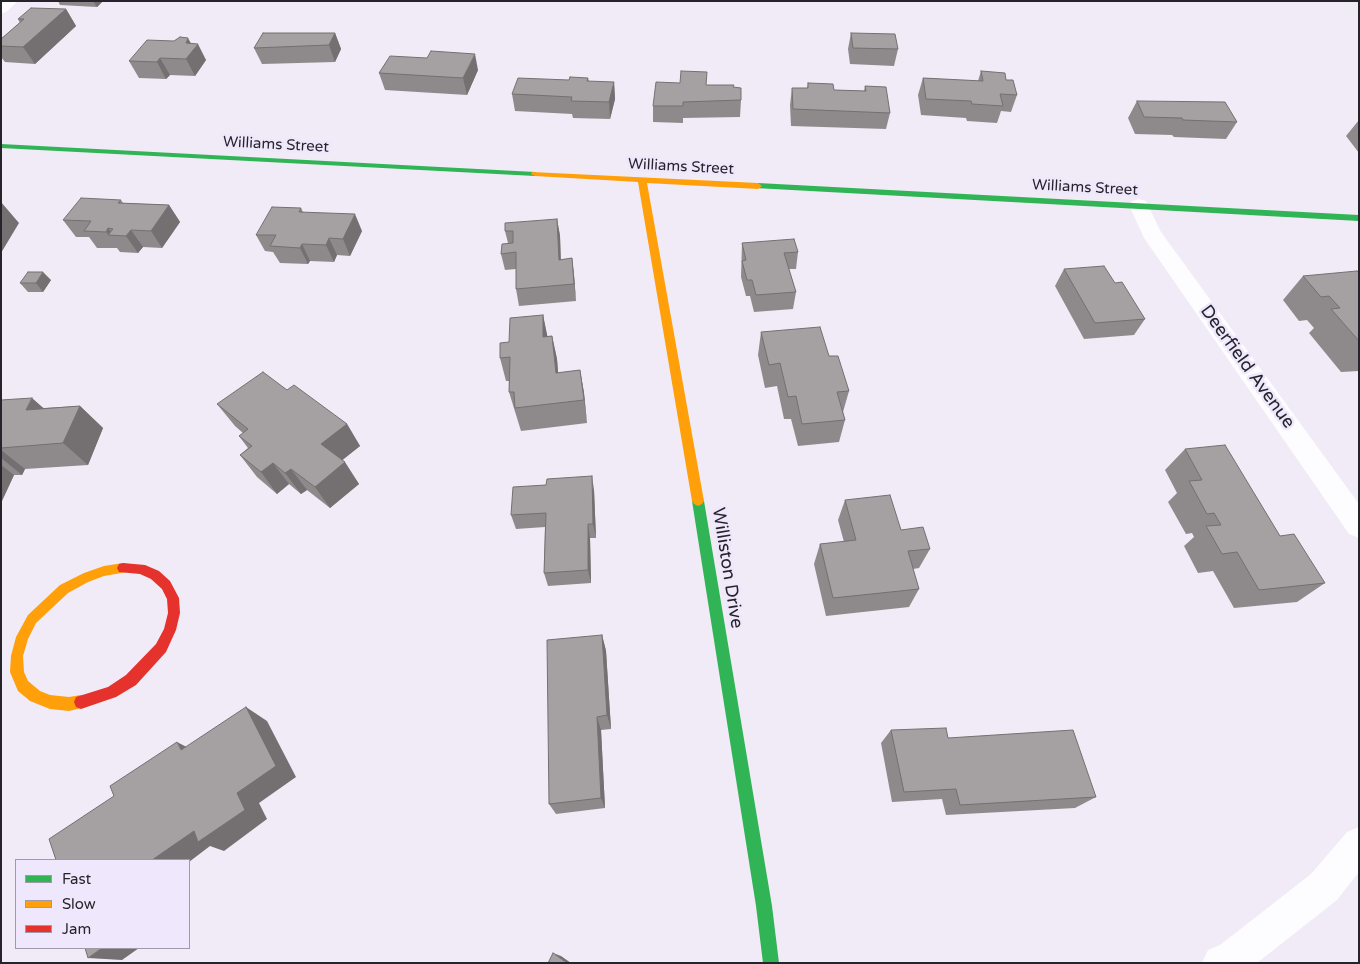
<!DOCTYPE html>
<style>
body{margin:0}
#map{position:relative;width:1360px;height:964px;overflow:hidden;background:#f0ebf6;font-family:"Varela Round",sans-serif}
canvas{display:block}
.frame{position:absolute;inset:0;border:2px solid #26242b;pointer-events:none}
.legend{position:absolute;left:15px;top:859px;width:175px;height:90px;box-sizing:border-box;background:#efe7fb;border:1px solid #9f99a8;margin:0;padding:6px 9px;list-style:none;font-size:15px;color:#26242b}
.legend li{display:flex;align-items:center;gap:10px;height:25px}
.legend b{width:25px;border:1px solid #9f99a8}
</style>
<div id="map">
<canvas width="1360" height="964"></canvas>
<div class="frame"></div>
<ul class="legend">
<li><b style="height:6px;background:#30b455"></b>Fast</li>
<li><b style="height:6px;background:#ff9f0a"></b>Slow</li>
<li><b style="height:6px;background:#e5322d"></b>Jam</li>
</ul>
</div>
<script>
const c = document.querySelector('canvas').getContext('2d');
c.lineJoin = 'round';
function toPath(rows) {
  const path = new Path2D();
  for (const r of rows) {
    path.moveTo(r[0], r[1]);
    for (let i = 2; i < r.length; i += 2) path.lineTo(r[i], r[i + 1]);
  }
  return path;
}
function fill(path, color) {
  c.fillStyle = color;
  c.fill(path, 'evenodd');
}
function stroke(path, color, width, dash) {
  c.strokeStyle = color;
  c.lineWidth = width;
  c.lineCap = dash ? 'butt' : 'round';
  c.setLineDash(dash || []);
  c.stroke(path);
}
function drawText(font, color, halo, rows, align = 'center') {
  c.font = font + ' "Varela Round",sans-serif';
  c.lineWidth = 5;
  c.setLineDash([]);
  c.textBaseline = 'middle';
  c.strokeStyle = halo;
  c.fillStyle = color;
  for (const [text, x, y, turn = 0] of rows) {
    c.save();
    c.translate(x, y);
    c.rotate((+turn || 0) * Math.PI / 180);
    c.textAlign = isNaN(turn) ? turn : align;
    if (halo) c.strokeText(text, 0, 0);
    c.fillText(text, 0, 0);
    c.restore();
  }
}
const street = toPath([
 [1,1,18,1,6,12,1,14,1,1],
 [1139,199,1146,201,1161,232,1359,504,1359,538,1349,534,1144,238,1129,205,1132,201,1139,199],
 [1359,827,1359,872,1337,900,1257,963,1202,963,1208,950,1220,945,1311,874,1347,832,1359,827]
]);
const fast = toPath([
 [1,144,535,172,539,174,535,176,1,148,1,144],
 [758,183,1359,215,1359,221,755,188,754,186,758,183],
 [698,496,702,498,704,501,772,906,779,963,763,963,756,906,692,501,694,498,698,496]
]);
const slow = toPath([
 [532,172,758,183,762,186,758,189,647,183,704,501,702,504,698,506,694,504,692,501,638,182,535,176,531,174,532,172],
 [123,563,127,564,129,568,127,572,104,576,88,582,68,593,36,623,28,639,23,656,24,672,28,681,40,691,50,695,69,697,81,695,86,697,88,702,86,707,69,711,50,709,30,701,18,691,10,672,11,656,16,637,28,615,60,585,84,573,104,566,123,563]
]);
const jam = toPath([
 [123,563,145,565,159,571,170,581,179,598,180,613,176,630,166,652,136,685,116,697,81,709,76,707,74,702,76,697,108,687,126,675,156,644,164,629,168,613,167,599,162,589,151,579,140,574,119,572,117,568,119,564,123,563]
]);
const wall = toPath([
 [58,1,103,1,97,7,60,5],
 [66,9,76,26,35,64,5,62,1,57,1,39,20,23,18,19],
 [335,33,341,49,335,62,262,64,254,48],
 [851,33,898,49,894,66,850,64,848,49],
 [191,44,206,60,195,76,170,75,166,79,139,78,129,61],
 [478,70,467,95,385,90,379,73],
 [981,71,1006,80,1017,95,1011,112,1001,111,997,123,967,121,966,118,921,115,918,95,923,78,978,81],
 [588,78,589,82,614,82,615,99,610,119,573,118,572,114,515,111,512,94,569,80],
 [808,83,834,90,864,91,865,86,890,113,886,129,791,126,790,105,792,88,807,88],
 [707,85,733,87,741,100,740,117,683,118,683,123,653,122,653,106],
 [1137,101,1237,122,1226,139,1174,137,1172,135,1135,134,1128,118],
 [1359,120,1359,153,1346,136],
 [121,200,123,203,169,205,180,222,162,248,143,247,138,253,120,252,117,248,97,248,89,237,76,237,63,220],
 [301,208,303,212,362,231,350,256,337,255,334,262,310,261,308,264,280,263,273,252,265,251,256,235],
 [557,219,560,236,561,260,572,258,574,275,576,301,519,306,516,289,516,269,505,270,501,254,508,243,505,231],
 [742,243,798,252,796,269,789,269,796,292,793,309,754,312,750,296,746,296,741,277],
 [1064,269,1115,283,1145,319,1134,335,1084,339,1055,286],
 [1359,273,1359,371,1341,372,1309,333,1314,328,1307,320,1299,321,1283,300,1303,276],
 [51,280,43,292,28,292,20,283],
 [543,315,547,336,552,336,557,359,558,373,580,370,584,393,587,423,521,431,509,392,509,381,506,381,500,358,509,342],
 [761,332,829,356,849,391,843,412,845,420,839,442,798,446,791,419,784,419,777,386,765,388,758,355],
 [287,390,347,424,360,446,342,460,359,484,330,508,307,490,301,494,289,484,277,494,257,477,240,455,248,448,239,436,243,433,235,426,217,404],
 [1,400,44,408,80,406,103,428,88,465,25,469,22,475,14,475,1,503],
 [1185,449,1280,536,1325,583,1297,602,1234,608,1213,571,1198,573,1184,546,1194,537,1192,533,1186,534,1168,502,1177,493,1165,470],
 [594,490,596,538,590,538,591,583,548,586,544,573,545,527,516,529,511,515],
 [845,500,901,530,930,549,919,568,913,569,919,589,909,607,826,616,814,564,820,544,844,542,838,520],
 [602,635,606,651,611,729,601,730,605,808,556,814,549,804],
 [891,730,948,738,1096,797,1075,808,946,815,942,799,892,802,881,743]
]);
const shadedWall = toPath([
 [93,1,103,1,97,7],
 [66,9,76,26,35,64,23,47],
 [335,33,341,49,335,62,329,45],
 [188,38,194,49,198,44,206,60,195,76,186,59,186,43],
 [475,54,478,70,467,95,463,78],
 [160,58,170,75,166,79,157,62],
 [614,82,615,99,610,119,609,102],
 [1,202,19,223,1,253],
 [169,205,180,222,162,248,151,231],
 [355,214,362,231,350,256,343,239],
 [557,219,560,236,561,276,559,260],
 [108,228,114,236,109,235,106,232],
 [131,230,143,247,138,253,126,236],
 [329,238,337,255,334,262,326,245],
 [302,244,310,261,308,264,300,248],
 [572,258,574,275,576,301,574,284],
 [43,272,51,280,43,292,36,283],
 [543,315,548,339,543,337],
 [552,336,557,359,560,396,556,373],
 [580,370,584,393,587,423,584,400],
 [32,398,57,420,26,410],
 [80,406,103,428,88,465,63,443],
 [347,424,360,446,335,466,321,444],
 [1,450,25,469,22,475,1,458],
 [345,462,359,484,330,508,315,487],
 [273,463,289,484,277,494,261,472],
 [1,465,14,475,1,503],
 [291,469,307,490,301,494,285,473],
 [592,476,594,490,596,538,593,524],
 [588,524,590,538,591,583,588,570],
 [602,635,606,651,611,729,607,715],
 [246,707,267,721,296,777,259,803,267,819,224,851,210,846,189,862,189,860,152,860,237,793],
 [597,717,601,730,605,808,601,798],
 [177,742,202,755,181,750],
 [102,948,139,948,122,960,88,958],
 [553,953,561,956,571,963,567,963]
]);
const building = toPath([
 [31,8,66,9,23,47,1,46,1,39,24,19,18,19,31,8],
 [263,33,335,33,329,45,254,48,263,33],
 [851,33,895,34,898,49,853,48,851,33],
 [180,37,188,38,186,43,198,44,186,59,160,58,157,62,129,61,147,40,174,41,180,37],
 [431,51,475,54,463,78,379,73,390,56,427,58,431,51],
 [681,71,707,72,706,85,734,85,733,87,741,88,741,100,683,102,683,106,653,106,656,82,680,83,681,71],
 [981,71,1005,73,1006,80,1013,80,1017,95,1000,94,1003,106,972,104,971,101,926,99,923,78,983,81,981,71],
 [570,77,588,78,587,81,614,82,609,102,571,101,572,97,512,94,518,78,569,80,570,77],
 [808,83,833,84,834,90,866,91,865,86,886,87,890,113,793,109,792,88,808,88,808,83],
 [1137,101,1225,102,1237,122,1183,120,1182,118,1144,117,1137,101],
 [81,198,121,200,118,203,169,205,151,231,131,230,126,236,108,235,113,229,108,228,106,232,84,231,91,221,63,220,81,198],
 [272,207,301,208,299,212,355,214,343,239,329,238,326,245,302,244,300,248,270,246,276,235,256,235,272,207],
 [557,219,559,260,572,258,574,284,516,289,516,252,501,254,502,244,513,243,513,231,505,231,505,223,557,219],
 [794,239,798,252,784,253,796,292,756,295,752,280,747,280,742,261,746,260,742,243,794,239],
 [1104,266,1115,283,1122,282,1145,319,1095,323,1064,269,1104,266],
 [1357,271,1359,273,1359,341,1331,309,1340,308,1329,296,1321,297,1303,276,1357,271],
 [28,272,43,272,36,283,20,283,28,272],
 [543,315,543,337,552,336,556,373,580,370,584,400,515,408,514,392,509,392,510,357,500,358,500,343,509,342,510,318,543,315],
 [820,327,829,356,838,356,849,391,837,392,845,420,802,424,796,396,788,397,780,363,769,365,761,332,820,327],
 [263,372,287,390,294,385,347,424,321,444,345,462,315,487,291,469,285,473,273,463,261,472,240,455,252,446,239,436,248,429,217,404,263,372],
 [32,398,26,410,80,406,63,443,1,448,1,400,32,398],
 [1225,445,1280,536,1294,534,1325,583,1259,590,1237,552,1222,554,1206,526,1221,525,1214,513,1207,514,1189,481,1202,480,1185,449,1225,445],
 [592,476,593,524,588,524,588,570,544,573,546,513,511,515,513,487,546,485,547,479,592,476],
 [890,495,901,530,923,527,930,549,908,551,919,589,833,598,820,544,856,540,845,500,890,495],
 [602,635,607,715,597,717,601,798,549,804,547,640,602,635],
 [246,707,276,766,237,793,245,810,198,842,194,831,152,860,56,860,49,839,114,796,110,786,177,742,181,750,246,707],
 [946,728,948,738,1073,730,1096,797,960,805,956,789,904,792,891,730,946,728],
 [85,948,102,948,88,958,85,948],
 [553,953,567,963,548,963,553,953]
]);
const farStreetnames = [
 ["Williams Street",276,145,3],
 ["Williams Street",681,167,3],
 ["Williams Street",1085,188,3]
];
const streetNames = [
 ["Deerfield Avenue",1247,367,54],
 ["Williston Drive",727,568,81]
];
fill(street, '#fdfcfe');
fill(fast, '#30b455');
fill(slow, '#ff9f0a');
fill(jam, '#e5322d');
fill(wall, '#8e8a8b');
fill(shadedWall, '#747071');
fill(building, '#a5a0a2');
stroke(building, '#747071', 1);
drawText('15px', '#26242b', '#efe7fb', farStreetnames);
drawText('18px', '#26242b', '#efe7fb', streetNames);
</script>
